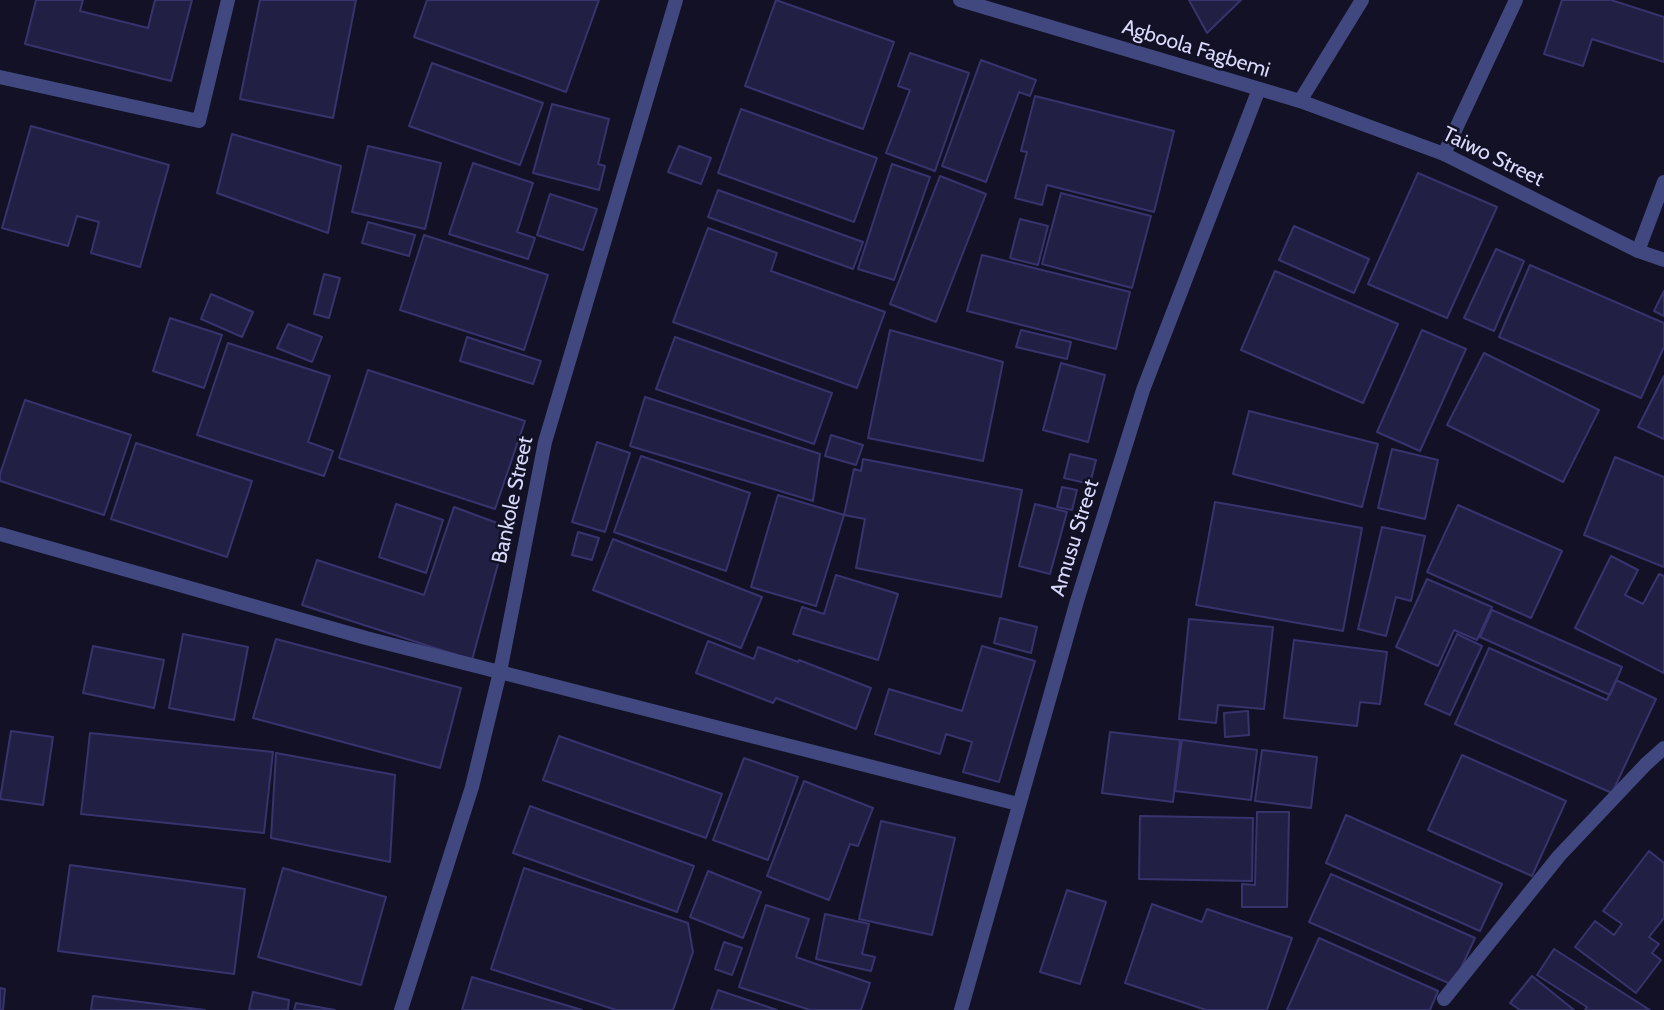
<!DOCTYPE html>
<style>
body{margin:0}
canvas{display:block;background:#121125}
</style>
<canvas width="1664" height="1010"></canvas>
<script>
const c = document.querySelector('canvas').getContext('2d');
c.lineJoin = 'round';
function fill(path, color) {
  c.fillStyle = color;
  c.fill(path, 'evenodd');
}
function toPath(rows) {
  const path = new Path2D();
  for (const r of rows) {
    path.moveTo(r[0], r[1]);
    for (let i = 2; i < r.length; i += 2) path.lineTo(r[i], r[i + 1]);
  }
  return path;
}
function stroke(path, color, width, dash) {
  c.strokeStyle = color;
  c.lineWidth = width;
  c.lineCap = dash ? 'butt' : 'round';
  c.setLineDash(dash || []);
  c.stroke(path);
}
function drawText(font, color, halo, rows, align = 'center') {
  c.font = font + ' Cabin,sans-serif';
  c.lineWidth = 5;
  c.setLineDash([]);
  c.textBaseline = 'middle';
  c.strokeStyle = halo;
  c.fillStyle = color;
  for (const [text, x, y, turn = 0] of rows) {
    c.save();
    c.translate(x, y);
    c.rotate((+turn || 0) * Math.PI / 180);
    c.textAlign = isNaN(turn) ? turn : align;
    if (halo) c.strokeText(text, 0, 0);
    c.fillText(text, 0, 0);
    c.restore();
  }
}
const building = toPath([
 [36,0,83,0,80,11,148,28,155,0,192,0,171,81,25,44,36,0],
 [260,0,356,0,333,118,240,99,260,0],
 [427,0,599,0,566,92,414,37,427,0],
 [776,0,894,42,863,129,745,86,776,0],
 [1189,0,1241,0,1207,33,1189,0],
 [1562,0,1611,0,1664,17,1664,62,1592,39,1583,66,1544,54,1562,0],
 [910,53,969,73,935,171,886,153,910,90,898,86,910,53],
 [981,60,1036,80,1030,96,1019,92,986,182,942,166,981,60],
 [432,63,543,103,520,165,409,126,432,63],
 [1035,96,1174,131,1154,212,1047,185,1042,205,1015,198,1027,152,1021,151,1035,96],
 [552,104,609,119,598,164,605,166,599,190,533,173,552,104],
 [741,109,877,158,854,222,718,173,741,109],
 [31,126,169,165,140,267,91,253,99,222,77,216,68,246,2,228,31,126],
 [232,134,341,166,328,233,217,193,232,134],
 [368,146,441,163,425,229,352,212,368,146],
 [679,146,711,158,701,184,668,172,679,146],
 [473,163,533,183,517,232,535,238,528,259,449,234,473,163],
 [892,164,930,177,894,280,858,269,892,164],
 [1418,173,1497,207,1447,318,1368,284,1418,173],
 [940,176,986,194,936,322,890,304,940,176],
 [718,190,863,242,853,269,708,217,718,190],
 [1061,193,1151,216,1132,288,1042,264,1061,193],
 [550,194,597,209,583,250,537,235,550,194],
 [1020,219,1048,226,1038,265,1010,258,1020,219],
 [368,222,415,235,409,256,362,243,368,222],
 [1294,226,1369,259,1354,293,1279,260,1294,226],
 [708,228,777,253,771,271,885,312,857,388,673,322,708,228],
 [424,235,548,275,524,350,400,310,424,235],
 [1496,249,1524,261,1494,331,1464,318,1496,249],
 [982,255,1130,292,1116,349,967,311,982,255],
 [1530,265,1664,323,1664,347,1641,398,1499,337,1530,265],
 [1275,271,1398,324,1363,403,1241,350,1275,271],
 [324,274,340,278,329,318,314,314,324,274],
 [1664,291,1664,316,1654,311,1664,291],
 [211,294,253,312,242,337,201,319,211,294],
 [170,318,222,335,204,388,153,371,170,318],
 [288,324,322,337,312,362,277,348,288,324],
 [890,330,1003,362,983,461,868,438,890,330],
 [1021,330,1071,342,1067,359,1016,347,1021,330],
 [1422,330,1466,349,1420,451,1377,432,1422,330],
 [467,337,541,361,533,384,460,361,467,337],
 [675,337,832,393,814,444,656,389,675,337],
 [228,343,330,376,308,442,333,451,324,476,197,435,228,343],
 [1484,353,1599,410,1563,482,1447,425,1484,353],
 [1061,363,1105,375,1088,442,1043,430,1061,363],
 [368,370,525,421,495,509,339,458,368,370],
 [1664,376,1664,439,1638,427,1664,376],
 [645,397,820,454,813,501,630,446,645,397],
 [25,400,131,435,104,515,0,481,0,474,25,400],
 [1249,411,1378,444,1362,507,1233,474,1249,411],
 [831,435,863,445,856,465,825,456,831,435],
 [597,442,630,453,605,532,572,522,597,442],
 [136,443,252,481,227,557,111,519,136,443],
 [1392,449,1438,460,1425,519,1378,508,1392,449],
 [1070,454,1096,460,1090,484,1064,478,1070,454],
 [641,456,750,493,726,571,614,532,641,456],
 [1615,457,1664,477,1664,567,1584,535,1615,457],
 [863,459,1022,490,1001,597,856,568,865,519,844,515,854,469,861,471,863,459],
 [1062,487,1077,490,1072,510,1057,507,1062,487],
 [778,495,844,515,816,606,751,587,778,495],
 [1215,502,1362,528,1343,631,1196,605,1215,502],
 [396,504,443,520,426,573,379,557,396,504],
 [1035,504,1067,512,1050,574,1019,566,1035,504],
 [1458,505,1562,551,1531,618,1427,572,1458,505],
 [454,507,508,527,472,660,302,605,317,560,424,595,454,507],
 [1382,527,1425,536,1411,601,1396,597,1386,636,1358,629,1382,527],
 [578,532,599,538,592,560,572,555,578,532],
 [613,539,762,597,741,648,593,590,613,539],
 [1611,556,1638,570,1625,595,1643,604,1659,574,1664,576,1664,673,1575,628,1611,556],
 [836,575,898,594,878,660,793,634,802,607,824,614,836,575],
 [1427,579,1492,607,1477,640,1454,630,1438,666,1396,647,1427,579],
 [1492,610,1622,667,1610,695,1480,637,1492,610],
 [1000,618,1037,627,1031,653,994,643,1000,618],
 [1189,619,1273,627,1264,709,1218,705,1216,723,1179,719,1189,619],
 [183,634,248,647,234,720,169,708,183,634],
 [1457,634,1482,646,1450,715,1425,704,1457,634],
 [276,639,461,688,440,768,253,718,276,639],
 [1294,640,1387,652,1380,704,1360,702,1357,726,1284,718,1294,640],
 [708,641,754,659,758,647,798,662,799,660,871,688,856,729,776,698,773,703,696,673,708,641],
 [93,646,164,660,154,708,83,693,93,646],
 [982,646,1035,661,999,782,963,772,972,742,946,734,940,754,875,734,889,689,962,711,982,646],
 [1489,648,1607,700,1616,680,1656,699,1612,793,1455,724,1489,648],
 [1248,711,1249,735,1225,737,1224,713,1248,711],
 [11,731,53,737,43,805,0,799,11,731],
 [1110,732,1180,740,1173,802,1102,793,1110,732],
 [90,733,273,752,264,833,81,814,90,733],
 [559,736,722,794,706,838,543,780,559,736],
 [1182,740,1257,750,1251,800,1175,791,1182,740],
 [1262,750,1317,757,1311,808,1255,801,1262,750],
 [276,753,395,775,390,862,271,838,276,753],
 [1462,755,1566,801,1532,876,1428,830,1462,755],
 [744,758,798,777,768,860,713,840,744,758],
 [804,781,873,808,858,846,850,844,829,900,767,876,804,781],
 [530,806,694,866,677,912,513,853,530,806],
 [1257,812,1289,812,1287,907,1242,907,1242,884,1255,885,1257,812],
 [1346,815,1502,884,1480,931,1326,863,1346,815],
 [1140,816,1253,818,1252,881,1139,879,1140,816],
 [881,821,955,838,932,935,859,919,881,821],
 [1649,851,1664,863,1664,918,1649,937,1659,944,1652,953,1661,960,1636,993,1575,947,1595,921,1614,935,1622,924,1603,911,1649,851],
 [70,865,245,889,234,974,58,951,70,865],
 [283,868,386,897,361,985,258,957,283,868],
 [524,868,688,923,693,952,673,1010,616,1010,491,969,524,868],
 [708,871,761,892,743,938,690,917,708,871],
 [1331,874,1475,938,1453,985,1309,922,1331,874],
 [1067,890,1106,902,1080,984,1040,972,1067,890],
 [1152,904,1202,922,1207,909,1292,938,1267,1010,1206,1010,1125,983,1152,904],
 [766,905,809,919,796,957,870,983,861,1010,810,1010,739,987,766,905],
 [825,914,869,924,862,954,875,957,871,971,816,959,825,914],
 [1319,938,1438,991,1430,1010,1287,1010,1319,938],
 [724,942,742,948,732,975,715,969,724,942],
 [1554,949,1650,1010,1585,1010,1587,1007,1537,975,1554,949],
 [1532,976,1574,1010,1520,1010,1510,1003,1532,976],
 [472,977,582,1010,462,1010,472,977],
 [0,988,5,989,3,1010,0,1010,0,988],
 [718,990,777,1010,711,1010,718,990],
 [253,992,289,1000,288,1010,249,1010,253,992],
 [93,996,205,1010,91,1010,93,996],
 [296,1003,335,1010,294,1010,296,1003]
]);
const service = toPath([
 [0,77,199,121,228,0],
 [1444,154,1516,0],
 [1638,251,1664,182]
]);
const minor = toPath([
 [1300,101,1444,154,1638,251,1664,260],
 [0,534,366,638,1018,804],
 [1444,999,1559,856,1646,764,1664,748],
 [401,1010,472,787,500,672,545,442,676,0],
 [961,1010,1077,601,1143,390,1259,89]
]);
const tertiary = toPath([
 [960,0,1300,101,1362,0]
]);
const streetNames = [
 ["Agboola Fagbemi",1196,49,17],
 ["Taiwo Street",1493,157,26],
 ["Bankole Street",513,500,-78],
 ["Amusu Street",1075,538,-73]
];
fill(building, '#211f44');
stroke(building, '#37346d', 2);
stroke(service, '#41487f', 14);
stroke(minor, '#41487f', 14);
stroke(tertiary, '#41487f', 14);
drawText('21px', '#d9dafb', '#121125', streetNames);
</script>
